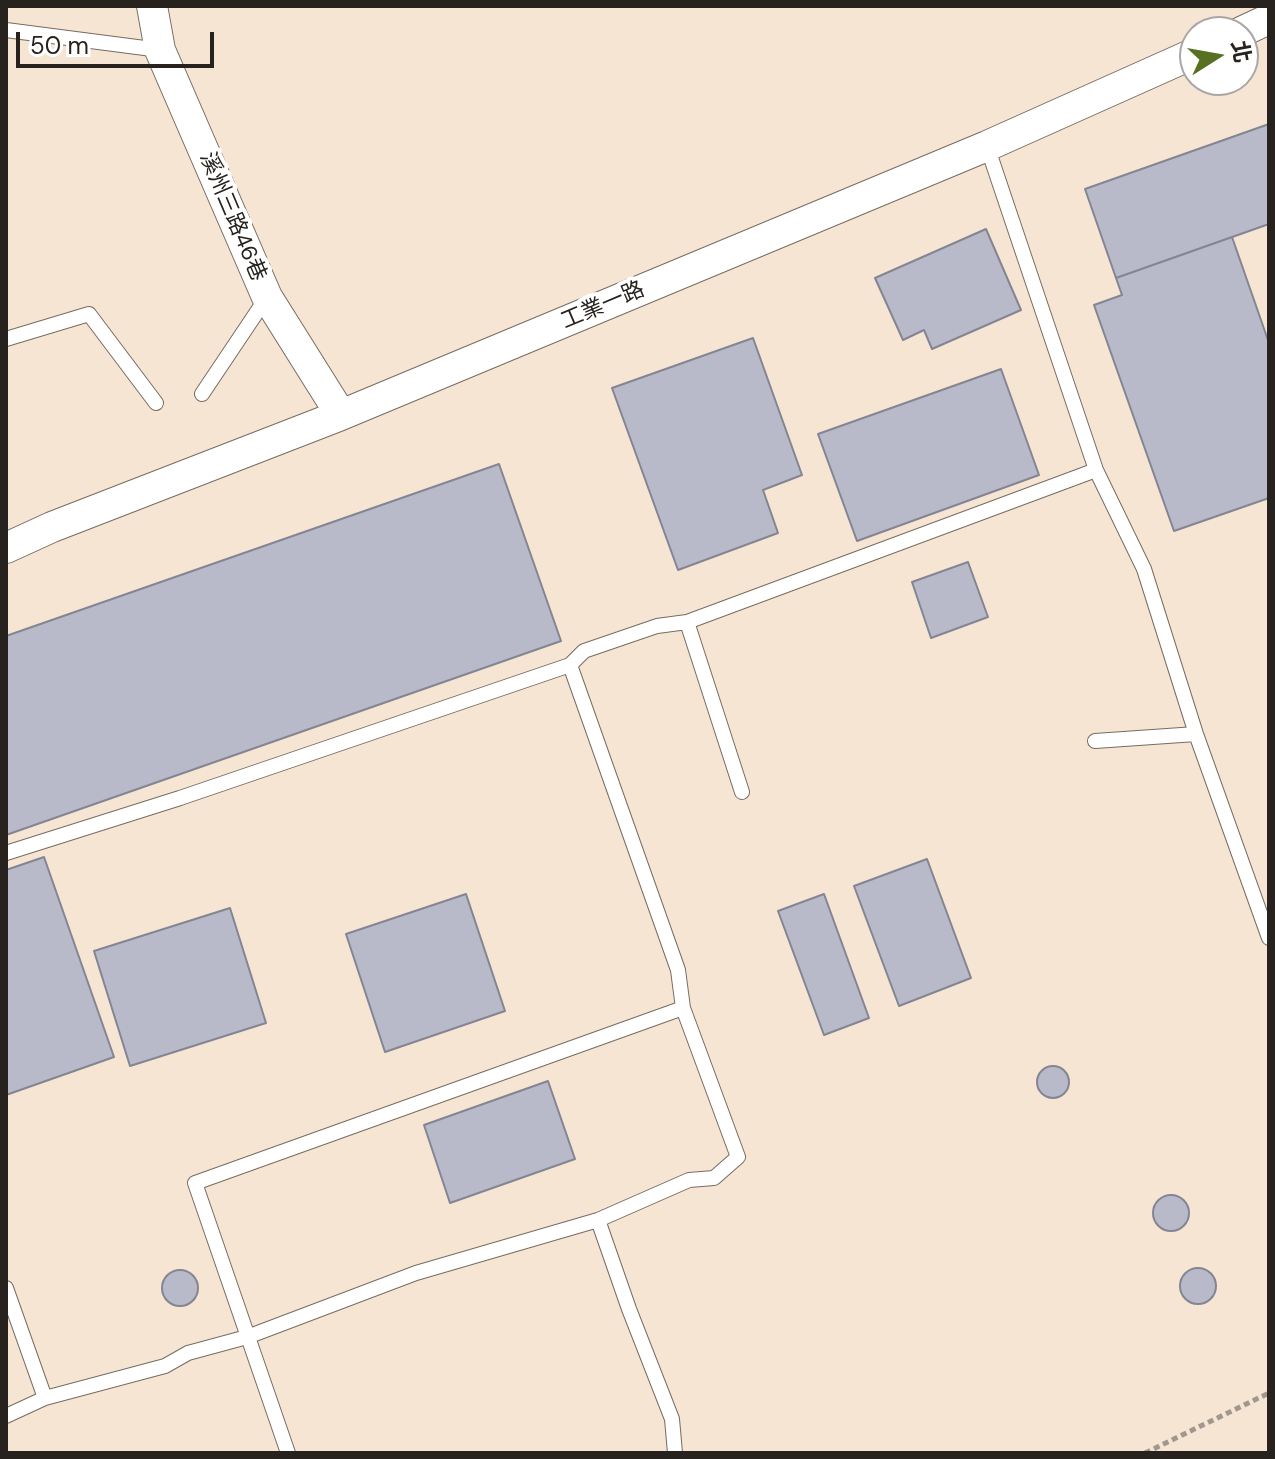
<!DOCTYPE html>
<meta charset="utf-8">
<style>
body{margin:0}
#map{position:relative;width:1275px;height:1459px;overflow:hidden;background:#fef1e5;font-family:"DM Sans","Noto Sans TC",sans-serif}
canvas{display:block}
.frame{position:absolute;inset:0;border:8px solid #27221e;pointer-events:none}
.north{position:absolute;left:1179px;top:16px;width:80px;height:80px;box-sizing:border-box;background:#fff;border:2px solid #a9a7a5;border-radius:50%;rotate:79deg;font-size:22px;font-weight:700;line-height:32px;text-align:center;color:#27221e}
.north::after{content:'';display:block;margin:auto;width:28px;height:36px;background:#577022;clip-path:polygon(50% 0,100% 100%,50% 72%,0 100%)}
.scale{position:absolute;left:16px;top:32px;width:198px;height:36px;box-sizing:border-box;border:4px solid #27221e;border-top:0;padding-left:10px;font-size:24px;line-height:28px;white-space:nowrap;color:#27221e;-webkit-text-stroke:6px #fff;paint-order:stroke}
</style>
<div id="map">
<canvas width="1275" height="1459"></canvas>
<div class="frame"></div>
<div class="north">北</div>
<div class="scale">50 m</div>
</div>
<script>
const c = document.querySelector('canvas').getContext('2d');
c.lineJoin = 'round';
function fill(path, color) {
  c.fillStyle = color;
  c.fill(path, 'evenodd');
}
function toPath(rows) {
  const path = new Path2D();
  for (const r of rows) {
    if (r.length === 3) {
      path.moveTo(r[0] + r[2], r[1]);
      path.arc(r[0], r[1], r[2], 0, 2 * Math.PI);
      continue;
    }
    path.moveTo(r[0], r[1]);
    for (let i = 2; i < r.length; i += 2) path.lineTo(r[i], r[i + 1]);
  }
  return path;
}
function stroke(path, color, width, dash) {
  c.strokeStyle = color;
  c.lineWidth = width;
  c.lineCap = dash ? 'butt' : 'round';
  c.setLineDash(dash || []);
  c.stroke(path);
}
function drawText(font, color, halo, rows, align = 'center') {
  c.font = font + ' "DM Sans","Noto Sans TC",sans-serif';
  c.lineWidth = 8;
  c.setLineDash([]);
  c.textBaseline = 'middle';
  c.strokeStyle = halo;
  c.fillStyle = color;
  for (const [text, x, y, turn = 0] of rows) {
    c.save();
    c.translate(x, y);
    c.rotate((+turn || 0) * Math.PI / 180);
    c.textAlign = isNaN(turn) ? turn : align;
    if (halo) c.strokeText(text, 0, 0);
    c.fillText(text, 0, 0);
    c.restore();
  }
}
const built = toPath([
 [6,6,1269,6,1269,1453,6,1453],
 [1195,32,1243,32,1243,80,1195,80]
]);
const building = toPath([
 [1269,124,1269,224,1116,278,1085,189,1269,124],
 [986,229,1021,310,932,349,924,330,903,340,875,278,986,229],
 [1232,237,1269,343,1269,498,1174,531,1094,305,1122,295,1116,278,1232,237],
 [753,338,802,475,763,490,778,533,678,570,612,388,753,338],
 [1001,369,1039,475,857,541,818,434,1001,369],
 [499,464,561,641,6,835,6,636,499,464],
 [968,562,988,617,931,638,912,582,968,562],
 [44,857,114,1057,6,1095,6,870,44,857],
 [927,859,971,978,899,1006,854,886,927,859],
 [466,894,505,1011,385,1052,346,934,466,894],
 [824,894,869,1018,824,1035,778,911,824,894],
 [230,908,266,1023,130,1066,94,951,230,908],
 [1053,1082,16],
 [548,1081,575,1159,450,1203,424,1125,548,1081],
 [1171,1213,18],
 [1198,1286,18],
 [180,1288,18]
]);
const path = toPath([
 [1145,1453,1269,1393]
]);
const service = toPath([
 [6,30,160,50],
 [987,146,1096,470,1144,569,1196,734,1269,938],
 [6,339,89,314,156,403],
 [202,394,267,297],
 [687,622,742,792],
 [1095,741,1196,734],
 [6,853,180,798,570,665,584,651,657,626,687,622,1096,470],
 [598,1220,629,1309,672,1419,675,1453],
 [6,1288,45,1398],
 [6,1416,45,1398,165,1366,188,1353,247,1337,416,1273,598,1220,689,1180,714,1178,738,1157,683,1008,678,970,570,665],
 [288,1453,195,1183,683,1008]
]);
const minor = toPath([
 [152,6,160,50,267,297,341,415],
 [1241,32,1269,19],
 [6,548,52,527,341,415,987,146,1195,53]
]);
const streetNames = [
 ["溪州三路46巷",232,217,67],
 ["工業一路",603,306,-23]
];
fill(built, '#f7e5d3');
fill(building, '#b9bac9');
stroke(building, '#848593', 2);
stroke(service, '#766c61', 16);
stroke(minor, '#766c61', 32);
stroke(path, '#a0978e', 5, [6, 4]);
stroke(service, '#fff', 14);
stroke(minor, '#fff', 30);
drawText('22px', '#27221e', '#fff', streetNames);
</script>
